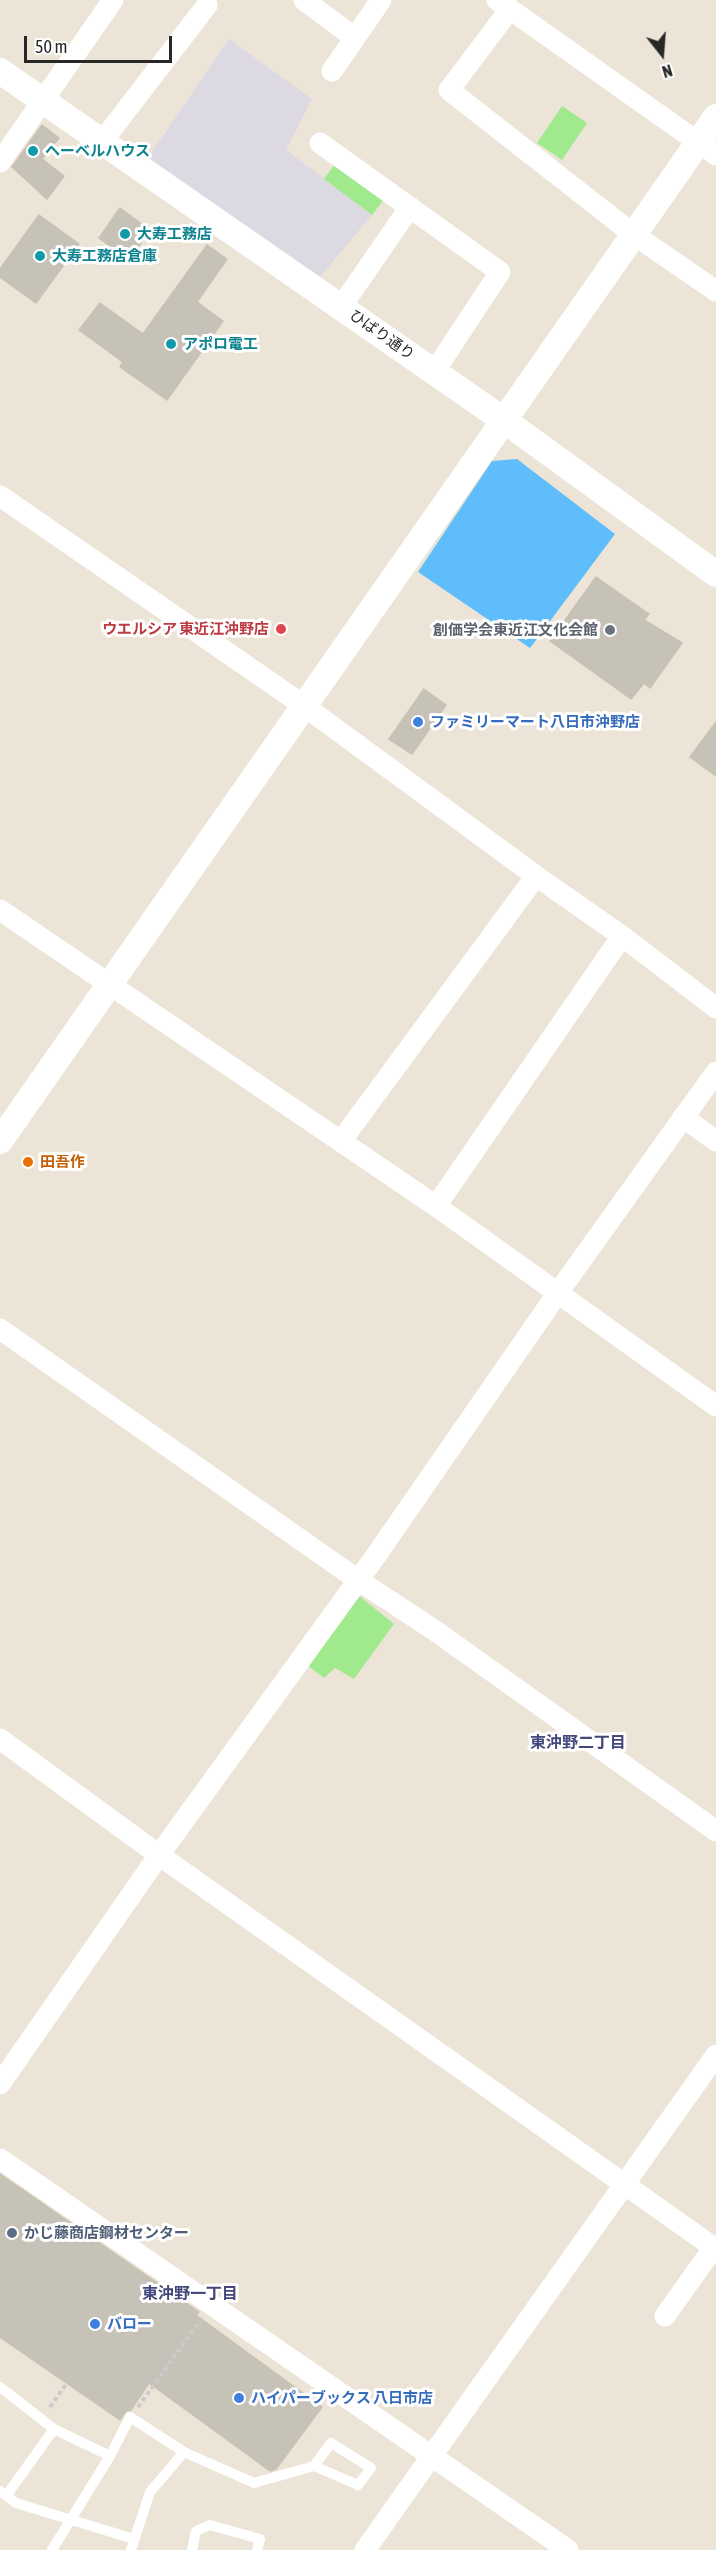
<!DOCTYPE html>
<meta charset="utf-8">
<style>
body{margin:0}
#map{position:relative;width:716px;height:2550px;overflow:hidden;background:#ece5d7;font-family:"Asap Condensed",sans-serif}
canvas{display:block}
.north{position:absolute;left:632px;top:24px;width:60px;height:60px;-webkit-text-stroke:4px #fff;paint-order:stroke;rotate:163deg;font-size:16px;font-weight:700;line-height:24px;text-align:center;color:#272727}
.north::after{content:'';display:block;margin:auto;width:21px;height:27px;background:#272727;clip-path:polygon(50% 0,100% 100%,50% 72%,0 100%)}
.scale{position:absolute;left:24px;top:36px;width:148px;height:27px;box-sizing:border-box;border:3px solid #272727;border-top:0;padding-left:8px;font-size:18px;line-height:21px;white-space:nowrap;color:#272727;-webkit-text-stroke:4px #fff;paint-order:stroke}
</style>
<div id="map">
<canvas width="716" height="2550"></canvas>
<div class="north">N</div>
<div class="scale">50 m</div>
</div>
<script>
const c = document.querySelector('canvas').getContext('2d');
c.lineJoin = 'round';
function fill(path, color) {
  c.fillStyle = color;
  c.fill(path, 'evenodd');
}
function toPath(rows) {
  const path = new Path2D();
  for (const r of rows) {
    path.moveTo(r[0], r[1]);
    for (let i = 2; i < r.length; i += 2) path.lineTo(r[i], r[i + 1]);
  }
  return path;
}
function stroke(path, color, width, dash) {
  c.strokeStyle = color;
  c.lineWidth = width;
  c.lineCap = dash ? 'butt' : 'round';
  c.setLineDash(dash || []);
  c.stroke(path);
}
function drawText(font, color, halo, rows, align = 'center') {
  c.font = font + ' "Asap Condensed","Noto Sans JP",sans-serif';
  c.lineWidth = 6;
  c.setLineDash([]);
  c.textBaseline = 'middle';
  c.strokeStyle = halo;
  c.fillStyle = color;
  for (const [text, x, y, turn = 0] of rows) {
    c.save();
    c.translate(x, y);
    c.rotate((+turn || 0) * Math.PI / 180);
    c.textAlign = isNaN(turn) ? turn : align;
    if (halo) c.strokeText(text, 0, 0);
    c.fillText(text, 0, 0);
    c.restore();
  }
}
const industrial = toPath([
 [229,39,312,99,286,150,372,215,320,277,147,159]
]);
const green = toPath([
 [562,106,587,123,562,160,537,143],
 [337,161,388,194,372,215,324,179],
 [358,1595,394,1624,354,1679,335,1668,324,1678,307,1665]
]);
const water = toPath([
 [517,459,615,534,530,648,418,572,492,461]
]);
const building = toPath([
 [42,125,59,138,42,159,64,176,47,199,12,167,42,125],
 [120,208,150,230,129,260,99,238,120,208],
 [39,215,79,244,36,303,0,277,0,269,39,215],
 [207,245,227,259,197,302,223,321,167,400,120,367,123,362,79,330,100,303,143,334,207,245],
 [596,577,649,614,644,620,682,643,650,688,644,683,631,699,550,641,596,577],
 [424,689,446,705,412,754,389,739,424,689],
 [716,722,716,776,690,757,716,722],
 [0,2174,199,2312,196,2315,322,2407,276,2469,270,2471,149,2383,131,2410,126,2411,120,2420,0,2337,0,2174]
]);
const path = toPath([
 [50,2407,67,2383],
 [138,2407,200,2321]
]);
const service = toPath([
 [0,2387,54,2429,110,2456],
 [0,2491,16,2503,134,2539],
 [6,2496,54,2429],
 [52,2550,110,2456,130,2417,184,2452],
 [131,2550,150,2492,184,2452,254,2483,314,2466,331,2443,371,2468,358,2485,314,2466],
 [192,2550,196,2531,210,2525,260,2539,257,2550]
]);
const minor = toPath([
 [304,0,355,38],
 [497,0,716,155],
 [510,9,449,90,633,234,716,291],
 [332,71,381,0],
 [101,143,207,5],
 [320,143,500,272,434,372],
 [0,162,113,0],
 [341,307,410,207],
 [0,496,303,705,536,876,622,936,716,1008],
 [0,910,436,1206,716,1406],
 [683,1117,716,1141],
 [341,1141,536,876],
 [436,1206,622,936],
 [0,1329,358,1580,434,1630,716,1831],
 [0,1739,159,1855,716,2249],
 [0,2084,159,1855,375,1557,557,1294,716,1072],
 [0,2159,568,2550],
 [665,2316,714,2247],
 [365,2550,716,2055]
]);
const tertiary = toPath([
 [0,71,505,421,716,574],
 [0,1141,716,117]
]);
const markers = [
 [33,151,6,"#0f9aa8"],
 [125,234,6,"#0f9aa8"],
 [40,256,6,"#0f9aa8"],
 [171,344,6,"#0f9aa8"],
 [281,629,6,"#e0444e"],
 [610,630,6,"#6b7280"],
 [418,722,6,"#3f7fe0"],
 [28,1162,6,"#e8710a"],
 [12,2233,6,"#5c6f8a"],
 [95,2324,6,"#3f7fe0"],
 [239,2398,6,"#3f7fe0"]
];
const cultureNames = [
 ["ヘーベルハウス",45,151],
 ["大寿工務店",137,234],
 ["大寿工務店倉庫",52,256],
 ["アポロ電工",183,344]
];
const streetNames = [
 ["ひばり通り",382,335,35]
];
const healthNames = [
 ["ウエルシア 東近江沖野店",269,629]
];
const worshipNames = [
 ["創価学会東近江文化会館",598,630]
];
const shopNames = [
 ["ファミリーマート八日市沖野店",430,722],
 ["バロー",107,2324],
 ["ハイパーブックス 八日市店",251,2398]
];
const foodNames = [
 ["田吾作",40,1162]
];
const serviceNames = [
 ["かじ藤商店鋼材センター",24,2233]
];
const neighbourhoodNames = [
 ["東沖野二丁目",578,1743],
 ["東沖野一丁目",190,2294]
];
fill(industrial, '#ddd9e3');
fill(green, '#a1e98d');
fill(water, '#5ebdfa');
fill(building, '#c7c2b7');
stroke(building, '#c7c2b1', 1.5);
stroke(path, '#cbcbcb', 4, [4.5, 3]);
stroke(service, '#fff', 10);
stroke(minor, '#fff', 21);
stroke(tertiary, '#fff', 26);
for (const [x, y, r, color] of markers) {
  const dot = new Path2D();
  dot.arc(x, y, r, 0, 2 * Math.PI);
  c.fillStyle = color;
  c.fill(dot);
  stroke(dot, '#fff', 2);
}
drawText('bold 15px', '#0d838f', '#fff', cultureNames, 'left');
drawText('15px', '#272727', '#fff', streetNames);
drawText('bold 15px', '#be3a42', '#fff', healthNames, 'right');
drawText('bold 15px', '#5b616d', '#fff', worshipNames, 'right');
drawText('bold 15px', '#366cbe', '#fff', shopNames, 'left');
drawText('bold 15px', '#c56008', '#fff', foodNames, 'left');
drawText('bold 15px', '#4e5e75', '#fff', serviceNames, 'left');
drawText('bold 16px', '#44477c', '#fff', neighbourhoodNames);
</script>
